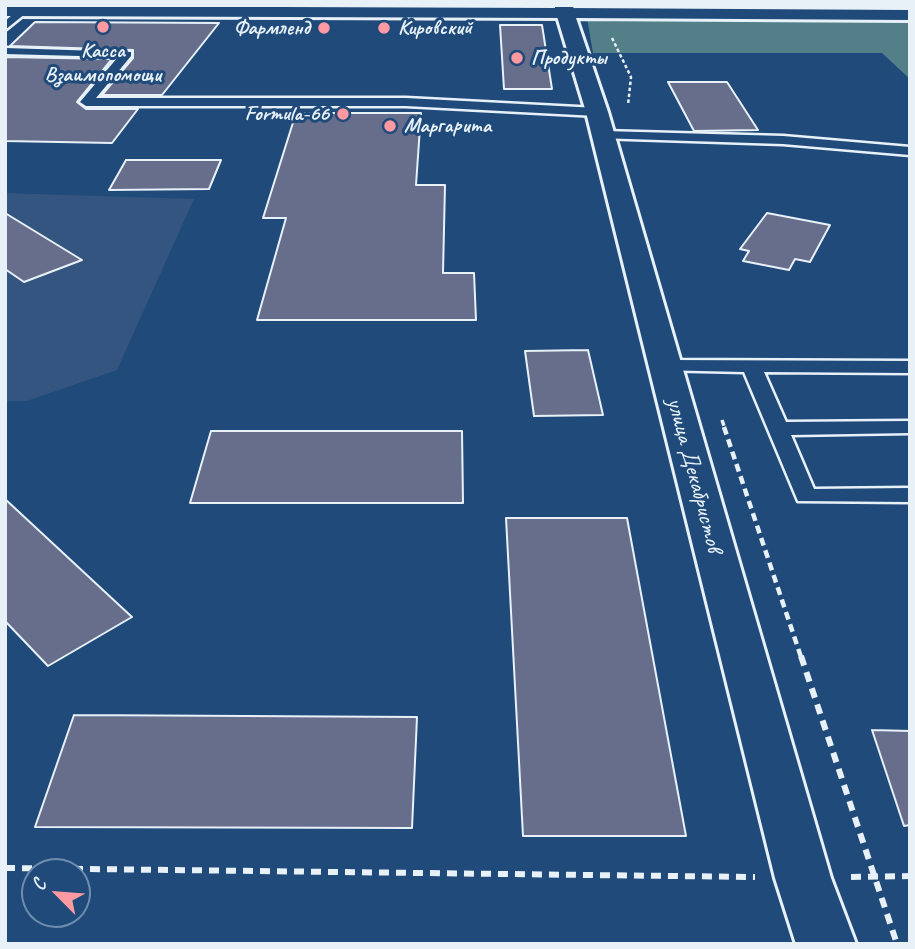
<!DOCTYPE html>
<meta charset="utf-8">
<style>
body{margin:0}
#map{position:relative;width:915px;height:949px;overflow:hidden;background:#1f4a7a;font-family:Caveat,sans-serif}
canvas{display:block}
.frame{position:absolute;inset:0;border:7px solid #e8f1f8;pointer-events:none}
.north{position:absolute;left:21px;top:858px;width:70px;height:70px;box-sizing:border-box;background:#1f4a7a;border:2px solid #6f8dac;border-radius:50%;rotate:295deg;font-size:19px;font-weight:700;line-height:28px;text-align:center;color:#e8f1f8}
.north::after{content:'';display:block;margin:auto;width:24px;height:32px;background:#ff9aa2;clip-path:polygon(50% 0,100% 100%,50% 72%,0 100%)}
</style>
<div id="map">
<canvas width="915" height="949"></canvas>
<div class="frame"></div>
<div class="north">С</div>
</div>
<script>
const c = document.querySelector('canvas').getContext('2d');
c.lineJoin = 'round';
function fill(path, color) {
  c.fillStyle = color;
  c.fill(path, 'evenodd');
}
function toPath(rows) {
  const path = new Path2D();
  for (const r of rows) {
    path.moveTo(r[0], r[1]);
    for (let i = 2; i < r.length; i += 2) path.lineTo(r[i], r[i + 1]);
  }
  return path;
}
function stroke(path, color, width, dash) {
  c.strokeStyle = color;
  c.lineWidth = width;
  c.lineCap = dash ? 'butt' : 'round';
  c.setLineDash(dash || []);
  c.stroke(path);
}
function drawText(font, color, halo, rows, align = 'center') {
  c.font = font + ' Caveat,sans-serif';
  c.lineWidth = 6;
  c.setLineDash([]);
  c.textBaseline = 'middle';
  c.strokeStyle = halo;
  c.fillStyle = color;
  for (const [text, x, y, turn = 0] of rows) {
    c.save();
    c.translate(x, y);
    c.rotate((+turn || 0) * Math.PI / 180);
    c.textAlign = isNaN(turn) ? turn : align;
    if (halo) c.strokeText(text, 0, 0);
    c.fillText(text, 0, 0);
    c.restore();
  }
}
const built = toPath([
 [5,193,194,199,117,370,27,401,5,401]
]);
const green = toPath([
 [587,18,910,20,910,79,882,53,593,53]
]);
const building = toPath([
 [35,22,219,23,162,95,102,95,133,58,133,50,10,46,35,22],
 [500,25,542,25,552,89,504,89,500,25],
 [5,57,112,59,77,102,86,109,138,109,112,143,5,141,5,57],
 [668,82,727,82,758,130,694,131,668,82],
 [296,113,421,113,416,185,445,185,443,273,474,273,476,320,257,320,286,218,263,218,296,113],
 [126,160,221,160,209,189,109,190,126,160],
 [5,213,82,260,24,282,5,269,5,213],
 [767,213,830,225,810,262,795,259,789,270,743,261,749,251,740,249,767,213],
 [588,350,603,415,534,416,525,351,588,350],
 [211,431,462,431,463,503,190,503,211,431],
 [5,499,132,617,48,666,5,621,5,499],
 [506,518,627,518,686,836,523,836,506,518],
 [74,715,417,717,412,828,35,827,74,715],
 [872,730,910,731,910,825,904,826,872,730]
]);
const pathFar3 = toPath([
 [612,38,631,77,628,105]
]);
const pathFar2 = toPath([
 [722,420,725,429]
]);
const pathFar1 = toPath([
 [724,427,801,657]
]);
const path = toPath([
 [801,656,897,944],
 [5,868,755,877],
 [851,877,910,876]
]);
const service = toPath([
 [24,5,36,5,5,30,5,21,24,5],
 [5,48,131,52,131,56,96,98,406,98,597,108,604,112,597,116,406,106,86,106,80,102,118,57,5,54,5,48],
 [603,131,783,136,910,147,910,155,783,144,598,138,598,132,603,131],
 [665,360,910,361,910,373,764,372,786,422,910,421,910,433,791,435,814,489,910,488,910,502,798,501,744,372,658,370,655,366,658,362,665,360]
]);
const tertiary = toPath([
 [555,5,573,5,574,13,565,18,5,16,5,6,555,8,555,5]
]);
const secondary = toPath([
 [565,8,910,10,910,20,576,18,608,112,831,878,856,944,796,944,775,878,586,112,556,13,565,8]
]);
const markers = [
 [103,27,7,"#ff9aa2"],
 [324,28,7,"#ff9aa2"],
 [384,28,7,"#ff9aa2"],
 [517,58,7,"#ff9aa2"],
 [343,114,7,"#ff9aa2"],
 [390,126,7,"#ff9aa2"]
];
const farPoinames = [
 ["Фармленд",310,28,"right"],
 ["Кировский",398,28],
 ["Касса",103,51,"center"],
 ["Взаимопомощи",103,75,"center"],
 ["Продукты",531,58],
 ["Formula-66",329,114,"right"],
 ["Маргарита",404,126]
];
const streetNames = [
 ["улица Декабристов",694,475,75]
];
fill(built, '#34557f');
fill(green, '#527f88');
fill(building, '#666e8b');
stroke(building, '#e8f1f8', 2);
stroke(service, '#e8f1f8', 5);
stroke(tertiary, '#e8f1f8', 6);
stroke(secondary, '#e8f1f8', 6);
stroke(pathFar3, '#e8f1f8', 2.5, [3.5, 2.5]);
stroke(pathFar2, '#e8f1f8', 3.5, [6, 4.5]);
stroke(pathFar1, '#e8f1f8', 4.5, [8, 5]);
stroke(path, '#e8f1f8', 6, [10, 7]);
fill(service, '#1f4a7a');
fill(tertiary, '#1f4a7a');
fill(secondary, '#1f4a7a');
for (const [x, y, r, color] of markers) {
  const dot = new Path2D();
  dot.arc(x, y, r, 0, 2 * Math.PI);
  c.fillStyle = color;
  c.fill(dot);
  stroke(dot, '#1f4a7a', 2.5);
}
drawText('bold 21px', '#e8f1f8', '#1f4a7a', farPoinames, 'left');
drawText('24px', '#e8f1f8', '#1f4a7a', streetNames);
</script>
